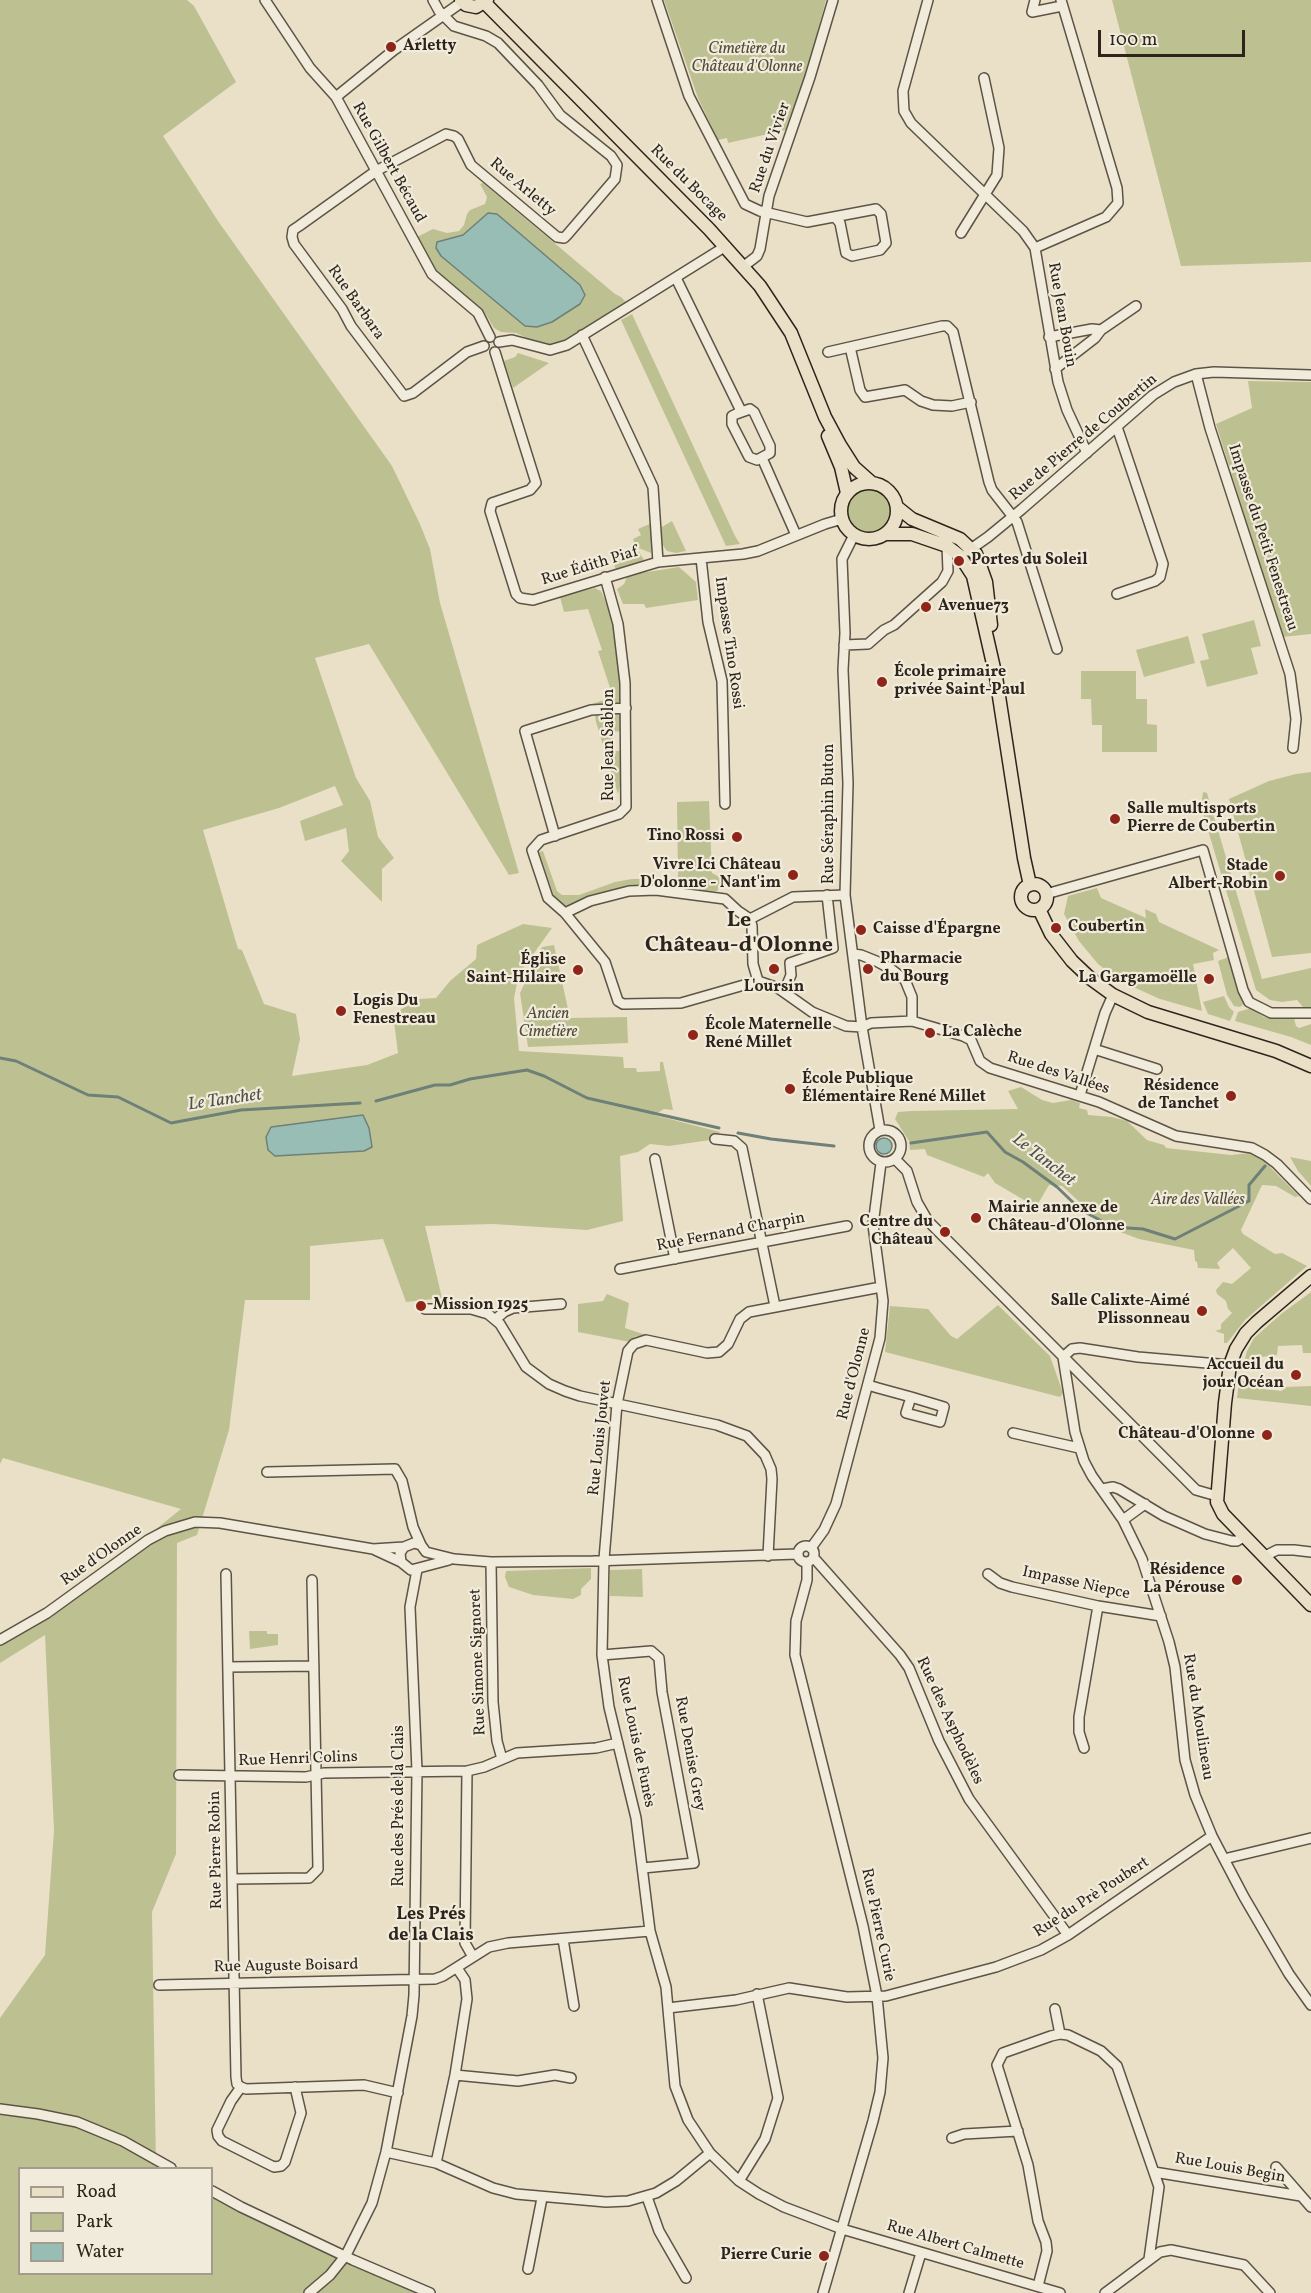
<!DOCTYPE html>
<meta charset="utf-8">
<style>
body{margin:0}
#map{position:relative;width:1311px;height:2293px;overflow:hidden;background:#eae0c7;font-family:Vollkorn,serif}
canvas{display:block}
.legend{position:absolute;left:18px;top:2167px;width:195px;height:108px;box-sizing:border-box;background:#f1ebdb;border:2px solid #a39b8e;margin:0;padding:8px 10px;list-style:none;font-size:18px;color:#2e241b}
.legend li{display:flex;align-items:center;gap:12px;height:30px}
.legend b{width:30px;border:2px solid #a39b8e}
.scale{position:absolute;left:1098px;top:30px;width:147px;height:27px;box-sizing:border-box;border:3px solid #2e241b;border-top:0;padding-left:8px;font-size:18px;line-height:21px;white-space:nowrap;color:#2e241b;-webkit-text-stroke:4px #f1ebdb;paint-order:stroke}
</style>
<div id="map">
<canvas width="1311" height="2293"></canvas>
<ul class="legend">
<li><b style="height:8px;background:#eae0c7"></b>Road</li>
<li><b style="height:16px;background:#bdc192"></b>Park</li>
<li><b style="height:16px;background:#98bdb5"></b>Water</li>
</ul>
<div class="scale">100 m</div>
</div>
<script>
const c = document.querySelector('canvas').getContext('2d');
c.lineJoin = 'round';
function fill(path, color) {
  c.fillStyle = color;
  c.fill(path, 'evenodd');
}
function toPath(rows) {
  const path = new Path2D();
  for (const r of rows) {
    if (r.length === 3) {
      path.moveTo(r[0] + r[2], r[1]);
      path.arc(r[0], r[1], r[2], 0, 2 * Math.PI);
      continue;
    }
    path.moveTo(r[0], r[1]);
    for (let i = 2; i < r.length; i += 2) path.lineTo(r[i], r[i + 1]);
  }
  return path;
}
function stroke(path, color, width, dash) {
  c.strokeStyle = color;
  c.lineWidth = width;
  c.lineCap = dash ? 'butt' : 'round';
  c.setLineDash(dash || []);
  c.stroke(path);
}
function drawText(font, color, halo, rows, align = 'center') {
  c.font = font + ' Vollkorn,serif';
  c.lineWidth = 4.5;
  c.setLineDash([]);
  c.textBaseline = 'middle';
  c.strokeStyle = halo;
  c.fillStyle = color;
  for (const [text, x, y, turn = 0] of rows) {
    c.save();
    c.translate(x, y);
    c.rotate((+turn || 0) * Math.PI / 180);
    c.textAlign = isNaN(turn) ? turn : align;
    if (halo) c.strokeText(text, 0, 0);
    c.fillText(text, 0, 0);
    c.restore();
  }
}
const green = toPath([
 [0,0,187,0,194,6,236,82,163,136,218,221,392,466,420,524,430,549,440,603,519,873,509,875,369,644,315,658,356,778,370,801,378,837,394,858,382,869,382,902,341,861,349,851,346,828,305,841,300,821,343,805,335,786,279,808,203,830,238,949,242,950,264,1004,296,1014,300,1039,292,1076,367,1065,398,1053,393,1014,419,999,436,998,450,981,476,959,477,945,523,924,552,928,519,974,514,998,519,1051,623,1057,624,1068,636,1068,637,1072,660,1071,660,1062,663,1062,673,1110,664,1109,654,1115,720,1132,710,1140,669,1146,650,1144,638,1152,620,1156,623,1221,587,1230,493,1224,425,1226,442,1298,406,1302,383,1239,310,1246,310,1300,245,1300,229,1430,197,1535,177,1543,176,1854,152,1912,156,2168,20,2168,20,2274,212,2274,212,2196,348,2262,420,2293,0,2293,0,2018,45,1955,54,1830,45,1635,0,1663,0,1637,39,1623,181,1509,3,1458,0,1464],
 [664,0,826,0,804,82,786,130,728,143,727,138,718,140,698,98],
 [1112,0,1311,0,1311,262,1181,266],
 [483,183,615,294,621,297,627,303,556,345,541,345,516,333,501,332,494,328,485,313,435,272,415,238,433,229,447,233,459,231,464,225,467,214,470,210,485,204,487,197,480,184],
 [632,314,735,536,740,544,726,546,621,320],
 [518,353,549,363,513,388,504,361,515,357],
 [1248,381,1311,382,1311,634,1282,637,1216,424,1252,408],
 [869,511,23],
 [672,521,686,551,676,553,667,551,662,544,662,527],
 [652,523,651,553,636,547,633,539,641,535,638,529],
 [639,552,644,560,616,570,613,561],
 [679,567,696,582,698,600,646,608,644,604,623,604,617,589,624,584,628,575],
 [595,588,601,591,607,604,614,628,619,677,621,702,618,706,592,704,613,697,598,651,602,650,588,609,564,612,560,597],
 [1254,620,1261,646,1251,648,1258,674,1207,687,1200,661,1209,659,1202,634],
 [1188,636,1195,663,1144,677,1136,650],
 [1081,671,1136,671,1136,699,1147,699,1147,724,1157,725,1157,752,1102,752,1102,725,1092,725,1091,699,1081,699],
 [618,713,621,716,621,731,613,732,614,751,621,751,621,781,618,794,596,722,595,715],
 [1311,772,1311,953,1272,957,1229,799,1269,781,1296,774],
 [1203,792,1207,793,1262,979,1311,968,1311,1008,1303,1007,1297,1000,1282,1002,1270,1000,1256,990,1201,807],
 [709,801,712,873,721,878,720,887,717,891,711,892,682,885,629,887,566,906,562,906,555,899,539,852,543,851,557,891,562,895,579,895,615,882,632,879,678,879,677,802],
 [1097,888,1101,898,1146,918,1145,909,1156,914,1159,922,1219,950,1213,953,1214,960,1193,964,1202,1011,1160,999,1122,982,1098,964,1079,941,1064,914,1068,896],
 [554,945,570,1018,627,1017,628,1043,528,1047,520,993,542,947],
 [1229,957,1244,1004,1240,1007,1234,1006,1227,995,1218,961],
 [1224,996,1229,1007,1234,1012,1230,1021,1208,1014,1203,1002],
 [1251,1008,1264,1017,1276,1019,1294,1018,1296,1026,1299,1028,1311,1024,1311,1045,1291,1037,1235,1021,1238,1012],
 [1021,1087,1042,1100,1053,1103,1071,1100,1080,1103,1079,1108,1087,1110,1088,1115,1112,1117,1127,1121,1147,1140,1164,1145,1166,1148,1231,1155,1250,1153,1262,1159,1299,1196,1295,1197,1276,1186,1262,1185,1241,1230,1243,1234,1275,1254,1282,1253,1307,1266,1245,1320,1227,1343,1224,1343,1224,1334,1215,1331,1221,1329,1221,1324,1232,1313,1228,1309,1226,1301,1217,1294,1216,1290,1223,1282,1232,1284,1251,1268,1233,1248,1217,1263,1220,1268,1219,1269,1198,1268,1197,1262,1195,1261,1194,1250,1139,1239,1107,1227,1062,1186,1049,1185,1036,1207,995,1183,988,1173,984,1177,927,1155,925,1149,910,1150,909,1141,895,1119,898,1112,911,1111,1018,1109,1008,1091],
 [1290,1157,1311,1161,1311,1186,1298,1171],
 [1311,1292,1311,1353,1303,1353,1302,1345,1278,1346,1277,1355,1262,1357,1262,1369,1242,1369,1247,1351,1254,1338,1281,1314],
 [607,1294,629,1303,625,1328,646,1335,634,1337,630,1342,578,1332,578,1304,603,1301],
 [998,1305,1050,1356,1063,1393,1060,1397,885,1352,890,1306,928,1309,951,1336,957,1339],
 [1263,1380,1263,1389,1282,1391,1284,1387,1311,1386,1311,1406,1237,1398,1239,1381],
 [591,1568,591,1579,581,1589,581,1595,573,1599,533,1595,509,1587,505,1577,506,1571],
 [642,1569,643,1597,610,1596,610,1570],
 [249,1631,267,1631,267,1634,278,1634,278,1645,250,1649]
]);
const water = toPath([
 [488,213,497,214,580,285,585,295,580,304,552,322,537,327,525,326,441,256,436,248,437,242,463,235,488,213],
 [363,1115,369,1128,372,1147,364,1151,275,1156,268,1150,266,1137,271,1127,363,1115],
 [884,1146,8]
]);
const stream = toPath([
 [0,1058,16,1061,88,1095,118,1097,171,1123,241,1110,360,1103],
 [376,1101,435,1085,450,1085,470,1079,527,1070,544,1076,587,1098,719,1128],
 [738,1133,771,1139,834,1146],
 [911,1143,987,1132,1005,1152,1023,1162,1057,1187,1081,1210,1113,1227,1143,1229,1175,1239,1249,1201,1249,1185,1265,1166]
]);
const minor = toPath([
 [265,0,310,68,336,97,432,274,478,313,490,337],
 [433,0,439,11,454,26,486,36,498,43,538,85,560,115,611,156,617,165,615,179,567,235,564,238,557,237,471,165,458,139,454,136,446,134,376,171,299,226,293,230,292,237,294,244,342,309,351,326,404,396,413,393,467,352,484,346],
 [657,0,689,96,745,204,760,211,807,222,876,209,881,214,886,243,880,250,852,256,846,253,840,223,835,217],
 [928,0,903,91,904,111,911,123,1023,231,1035,248,1058,382,1067,410,1087,453],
 [1035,0,1032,12,1062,6],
 [336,97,394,50,462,2],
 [961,233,997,175,999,148,984,78],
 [1035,248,1106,217,1118,203,1117,188,1061,0],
 [744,266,757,256,760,249,769,196,810,77,833,0],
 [676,278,741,411],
 [582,335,653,487,658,562],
 [1049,337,1092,329,1101,330],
 [499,342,512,340,550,350,567,345,726,246],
 [850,347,860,390,865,397,905,390,921,401,933,405,952,406,971,402],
 [495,352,536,483,530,490,492,503,490,511,516,594,520,598,533,600,658,562,743,554,758,551,825,524,842,519],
 [828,352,942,326,947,326,953,332,989,482,992,490,1017,522,1057,649],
 [1055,369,1095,338,1101,330,1136,306],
 [1196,374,1210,428,1290,674,1296,719,1293,748],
 [750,409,754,412,770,446,770,453,757,460,749,457,732,424,732,416,736,414,750,409],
 [1117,427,1163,564,1160,577,1155,581,1117,594],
 [762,458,796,535],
 [854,535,842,559,845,633,843,670,848,783,845,895,862,1027,880,1130],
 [968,551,988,537,1022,509,1153,395,1174,382,1196,374,1214,372,1311,375],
 [701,558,708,622,722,681,725,804],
 [605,577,618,624,625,683,626,807,619,814,541,840,532,850,548,898,565,913,605,962,618,1001,623,1004,681,1003,758,981,778,988,812,1012,846,1026,862,1027,871,1023,912,1021,963,1036,971,1040,980,1061,990,1068,1099,1102,1176,1136,1252,1148,1265,1155,1277,1164,1311,1199],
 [844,645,868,644,884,630,894,625,942,582,948,571,947,546],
 [555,836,525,731,591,710,626,708],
 [1046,894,1203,850,1243,990,1249,1002,1271,1013,1311,1013],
 [565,913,590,901,629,891,656,890,725,899,738,911,750,919,752,926,753,964,758,981],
 [750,919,793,897,845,895],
 [853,954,861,955,876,961,891,969,905,980,912,997,912,1021],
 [784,992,791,975,790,963,833,948,827,895],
 [1094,1049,1157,1069],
 [1080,1095,1105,1013,1113,995],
 [885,1146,16],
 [715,1139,734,1141,742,1148,775,1306],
 [655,1159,675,1259],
 [895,1159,907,1171,917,1202,928,1221,1196,1490,1217,1496],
 [620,1269,847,1226],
 [881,1287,749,1312,740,1319,728,1344,719,1352,707,1353,646,1340,634,1344,628,1351,617,1404,604,1559,602,1655,609,1707,636,1818,650,1931,666,1987,675,2086,688,2120,710,2153,739,2181,759,2194,784,2207,842,2229,1060,2293],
 [425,1309,471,1309,488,1314,500,1324,526,1367,549,1384,565,1391,580,1396,717,1425,747,1436,765,1455,771,1469,772,1479,768,1556],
 [496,1319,504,1312,513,1308,561,1304],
 [1063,1357,1075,1432,1084,1461,1092,1476,1123,1520,1142,1559,1169,1642,1175,1667,1185,1760,1195,1795,1212,1836,1244,1897,1289,1974,1311,2005],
 [1063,1357,1072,1349,1080,1348,1138,1357,1230,1365],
 [868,1385,878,1388,911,1397,944,1407,940,1422,906,1413,911,1397],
 [1013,1433,1079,1448],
 [267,1472,395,1469,402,1481,413,1527,421,1545,426,1552,454,1559,491,1562,593,1561,797,1554],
 [1102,1489,1113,1487,1119,1489,1164,1516,1205,1534,1232,1541,1237,1541,1245,1536],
 [1123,1520,1145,1504],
 [806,1554,8],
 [404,1547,400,1553,401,1562,411,1570,449,1560],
 [811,1548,824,1530,836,1504,880,1338,883,1301,873,1225,881,1163],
 [375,1550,401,1562],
 [1265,1556,1277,1550,1294,1550,1311,1552],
 [814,1558,900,1655,909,1668,939,1741,969,1799,1068,1935],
 [491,1562,493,1702,497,1741,502,1759],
 [807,1563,807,1580,796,1621,795,1655,863,1926,877,1996,883,2058,880,2092,873,2121,823,2293],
 [226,1574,236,2077,237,2084,241,2087],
 [988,1574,1000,1583,1012,1587,1098,1606,1161,1616],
 [0,1640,47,1613,148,1540,165,1531,195,1522,220,1523,373,1549,404,1547,414,1543,421,1545],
 [602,1655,651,1651,659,1658,662,1692,694,1863,643,1868],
 [228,1667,314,1666],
 [1084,1748,1079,1732,1079,1717,1098,1606],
 [467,1771,465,1943,473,1957],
 [179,1775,306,1777,324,1773,467,1771,484,1767,517,1753,596,1748,618,1743],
 [1224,1859,1311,1838],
 [232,1879,309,1878,318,1869,312,1580],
 [563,1939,574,2006],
 [159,1985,435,1979,443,1976,489,1947,508,1943,650,1931],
 [668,2008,736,2000,789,1988,847,1997,886,1996,996,1967,1041,1950,1068,1935,1212,1836],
 [1055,2009,1060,2034],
 [455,2075,518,2081,555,2075,571,2078],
 [241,2087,231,2101,217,2130,218,2136,222,2141,274,2167,281,2166,285,2162,301,2113,295,2087],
 [241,2087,246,2089,364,2085,398,2093],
 [0,2109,38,2114,77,2122,123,2141,171,2168],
 [952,2138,964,2134,1018,2131],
 [386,2152,436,2163,493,2188,516,2194,606,2202,628,2201,656,2193,676,2181,710,2153],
 [436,2163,455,2075,467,1999,465,1980,457,1968],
 [1276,2167,1311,2207],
 [1154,2172,1301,2196],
 [739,2181,765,2139,778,2098,757,1994],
 [212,2191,241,2207,353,2260,430,2293],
 [647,2197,659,2231,686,2278],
 [528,2269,542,2198],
 [1038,2286,1047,2251,1046,2242,1038,2221,1028,2165,997,2065,1003,2053,1051,2036,1060,2034,1068,2035,1101,2051,1117,2066,1159,2187,1149,2259],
 [309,2293,330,2275,346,2255,372,2203,386,2152,412,2016,414,1995,417,1771,410,1607,417,1570],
 [909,2293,921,2253],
 [1105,2293,1160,2252,1171,2250,1244,2265,1270,2293]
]);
const major = toPath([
 [461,0,466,5,476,7,487,0],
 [485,3,709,229,760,286,791,333,825,417,840,445,854,467,872,483],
 [828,436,841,467,847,493],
 [869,511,28],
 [897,507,912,519,960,539,976,554,986,582,991,625],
 [886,534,912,534,947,546,960,556,973,576,996,677,1024,858,1030,885],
 [1034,897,13],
 [1039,909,1051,934,1072,961,1091,979,1113,995,1148,1012,1276,1051,1311,1066],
 [1311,1276,1257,1322,1246,1333,1236,1349,1230,1365,1225,1403,1217,1502,1223,1514,1311,1605]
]);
const markers = [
 [391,47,6,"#8f2418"],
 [959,561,6,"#8f2418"],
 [926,607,6,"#8f2418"],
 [882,682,6,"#8f2418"],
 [1115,819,6,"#8f2418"],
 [737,837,6,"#8f2418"],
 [793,875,6,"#8f2418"],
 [1280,876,6,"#8f2418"],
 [1056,928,6,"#8f2418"],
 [861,930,6,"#8f2418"],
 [774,969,6,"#8f2418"],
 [868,969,6,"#8f2418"],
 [578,970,6,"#8f2418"],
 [1209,979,6,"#8f2418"],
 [341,1011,6,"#8f2418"],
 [930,1033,6,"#8f2418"],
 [693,1035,6,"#8f2418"],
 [790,1089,6,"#8f2418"],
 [1231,1096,6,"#8f2418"],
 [976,1218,6,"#8f2418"],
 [945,1232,6,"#8f2418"],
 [421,1306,6,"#8f2418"],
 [1202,1311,6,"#8f2418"],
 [1296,1375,6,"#8f2418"],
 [1267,1435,6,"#8f2418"],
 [1237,1580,6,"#8f2418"],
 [824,2256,6,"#8f2418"]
];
const poiNames = [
 ["Arletty",403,47],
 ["Portes du Soleil",971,561],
 ["Avenue73",938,607],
 ["École primaire",894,673],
 ["privée Saint-Paul",894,691],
 ["Salle multisports",1127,810],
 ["Pierre de Coubertin",1127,828],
 ["Tino Rossi",725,837,"right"],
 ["Vivre Ici Château",781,866,"right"],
 ["D'olonne - Nant'im",781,884,"right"],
 ["Stade",1268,867,"right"],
 ["Albert-Robin",1268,885,"right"],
 ["Coubertin",1068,928],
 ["Caisse d'Épargne",873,930],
 ["Pharmacie",880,960],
 ["du Bourg",880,978],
 ["Église",566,961,"right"],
 ["Saint-Hilaire",566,979,"right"],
 ["La Gargamoëlle",1197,979,"right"],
 ["L'oursin",774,988,"center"],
 ["Logis Du",353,1002],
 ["Fenestreau",353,1020],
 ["École Maternelle",705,1026],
 ["René Millet",705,1044],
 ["La Calèche",942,1033],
 ["École Publique",802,1080],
 ["Élémentaire René Millet",802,1098],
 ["Résidence",1219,1087,"right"],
 ["de Tanchet",1219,1105,"right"],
 ["Mairie annexe de",988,1209],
 ["Château-d'Olonne",988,1227],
 ["Centre du",933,1223,"right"],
 ["Château",933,1241,"right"],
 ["Salle Calixte-Aimé",1190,1302,"right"],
 ["Plissonneau",1190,1320,"right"],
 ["Mission 1925",433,1306],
 ["Accueil du",1284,1366,"right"],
 ["jour Océan",1284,1384,"right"],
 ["Château-d'Olonne",1255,1435,"right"],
 ["Résidence",1225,1571,"right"],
 ["La Pérouse",1225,1589,"right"],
 ["Pierre Curie",812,2256,"right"]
];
const parkNames = [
 ["Cimetière du",747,50],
 ["Château d'Olonne",747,68],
 ["Ancien",548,1015],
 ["Cimetière",548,1033],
 ["Aire des Vallées",1198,1201]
];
const streetNames = [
 ["Rue du Vivier",771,148,-71],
 ["Rue Gilbert Bécaud",388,163,61],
 ["Rue du Bocage",688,184,45],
 ["Rue Arletty",522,188,40],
 ["Rue Barbara",355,303,55],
 ["Rue Jean Bouin",1061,315,80],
 ["Rue de Pierre de Coubertin",1084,438,-40],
 ["Impasse du Petit Fenestreau",1262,538,72],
 ["Rue Édith Piaf",590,567,-17],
 ["Impasse Tino Rossi",728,643,82],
 ["Rue Jean Sablon",610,745,-90],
 ["Rue Séraphin Buton",830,814,-90],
 ["Rue des Vallées",1058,1074,18],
 ["Rue Fernand Charpin",731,1233,-11],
 ["Rue d'Olonne",855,1374,-76],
 ["Rue Louis Jouvet",601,1438,-84],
 ["Rue d'Olonne",102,1556,-35],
 ["Impasse Niepce",1076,1584,12],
 ["Rue Simone Signoret",479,1662,-92],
 ["Rue du Moulineau",1197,1717,81],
 ["Rue des Asphodèles",949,1721,65],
 ["Rue Louis de Funès",635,1742,78],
 ["Rue Denise Grey",689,1754,80],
 ["Rue Henri Colins",298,1760,-2],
 ["Rue des Prés de la Clais",400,1806,-90],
 ["Rue Pierre Robin",217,1850,-91],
 ["Rue du Prè Poubert",1092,1898,-33],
 ["Rue Pierre Curie",877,1925,78],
 ["Rue Auguste Boisard",286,1967,-1],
 ["Rue Louis Begin",1230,2169,10],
 ["Rue Albert Calmette",955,2246,16]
];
const waterNames = [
 ["Le Tanchet",225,1101,-8],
 ["Le Tanchet",1043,1161,38]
];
const neighbourhoodNames = [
 ["Les Prés",431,1916],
 ["de la Clais",431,1937]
];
const districtNames = [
 ["Le",739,922],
 ["Château-d'Olonne",739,947]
];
fill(green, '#bdc192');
fill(water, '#98bdb5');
stroke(water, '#6e8077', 1.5);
stroke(stream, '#6e8077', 3);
stroke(minor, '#5d5346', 12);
stroke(major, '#2e241b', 15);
stroke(minor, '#f1ebdb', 9);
stroke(major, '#eae0c7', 12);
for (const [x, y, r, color] of markers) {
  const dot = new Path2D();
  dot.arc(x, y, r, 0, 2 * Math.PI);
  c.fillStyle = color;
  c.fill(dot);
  stroke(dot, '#f1ebdb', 2);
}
drawText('bold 16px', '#2e241b', '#f1ebdb', poiNames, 'left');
drawText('italic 16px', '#524b39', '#f1ebdb', parkNames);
drawText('16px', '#2e241b', '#f1ebdb', streetNames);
drawText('italic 18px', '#4e5249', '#f1ebdb', waterNames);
drawText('bold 18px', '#2e241b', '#f1ebdb', neighbourhoodNames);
drawText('bold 22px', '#2e241b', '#f1ebdb', districtNames);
</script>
